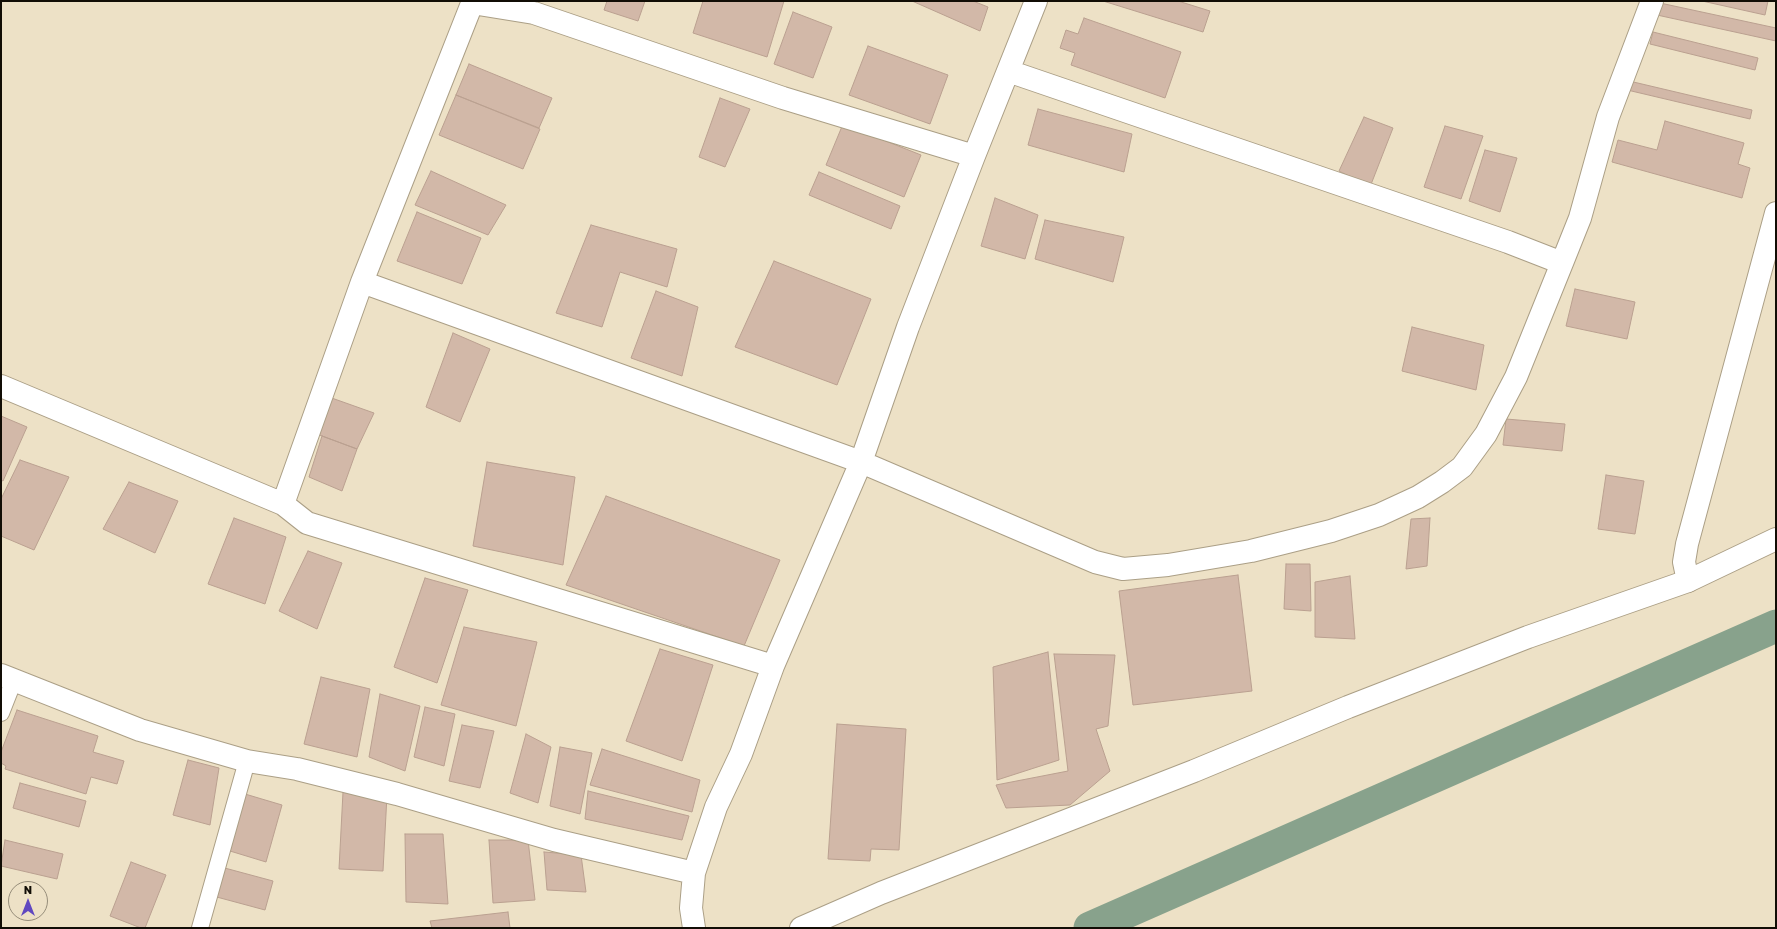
<!DOCTYPE html>
<style>
body{margin:0}
#map{position:relative;width:1777px;height:929px;overflow:hidden;background:#ede1c6;font-family:"Golos Text",sans-serif}
canvas{display:block}
.frame{position:absolute;inset:0;border:2px solid #110d05;pointer-events:none}
.north{position:absolute;left:8px;top:881px;width:40px;height:40px;box-sizing:border-box;background:#ede1c6;border:1px solid #958c79;border-radius:50%;rotate:0deg;font-size:11px;font-weight:700;line-height:16px;text-align:center;color:#110d05}
.north::after{content:'';display:block;margin:auto;width:14px;height:18px;background:#6048c0;clip-path:polygon(50% 0,100% 100%,50% 72%,0 100%)}
</style>
<div id="map">
<canvas width="1777" height="929"></canvas>
<div class="frame"></div>
<div class="north">N</div>
</div>
<script>
const c = document.querySelector('canvas').getContext('2d');
c.lineJoin = 'round';
function toPath(rows) {
  const path = new Path2D();
  for (const r of rows) {
    path.moveTo(r[0], r[1]);
    for (let i = 2; i < r.length; i += 2) path.lineTo(r[i], r[i + 1]);
  }
  return path;
}
function stroke(path, color, width, dash) {
  c.strokeStyle = color;
  c.lineWidth = width;
  c.lineCap = dash ? 'butt' : 'round';
  c.setLineDash(dash || []);
  c.stroke(path);
}
function fill(path, color) {
  c.fillStyle = color;
  c.fill(path, 'evenodd');
}
const canal = toPath([
 [1090,928,1776,626]
]);
const building = toPath([
 [607,1,645,1,638,21,604,10,607,1],
 [703,1,784,1,767,57,693,33,703,1],
 [912,1,973,1,988,7,980,31,912,1],
 [1103,1,1178,1,1210,11,1203,32,1103,1],
 [1702,1,1768,1,1765,15,1702,1],
 [1660,3,1776,28,1776,41,1657,15,1660,3],
 [793,12,832,27,813,78,774,64,793,12],
 [1084,18,1181,52,1165,98,1071,65,1075,53,1060,48,1066,30,1078,34,1084,18],
 [1653,32,1758,58,1755,70,1650,44,1653,32],
 [868,46,948,75,930,124,849,95,868,46],
 [469,64,552,98,539,128,456,95,469,64],
 [1625,80,1752,110,1750,119,1623,89,1625,80],
 [456,95,540,129,523,169,439,135,456,95],
 [720,98,750,109,725,167,699,157,720,98],
 [1038,109,1132,134,1124,172,1028,145,1038,109],
 [1364,117,1393,128,1370,187,1339,171,1364,117],
 [1665,121,1744,143,1738,164,1750,168,1742,198,1612,162,1618,140,1657,150,1665,121],
 [843,124,921,155,904,197,826,165,843,124],
 [1445,126,1483,136,1461,199,1424,187,1445,126],
 [1485,150,1517,158,1500,212,1469,201,1485,150],
 [431,171,506,205,488,235,415,205,431,171],
 [819,172,900,206,891,229,809,195,819,172],
 [995,198,1038,215,1025,259,981,246,995,198],
 [417,212,481,238,462,284,397,261,417,212],
 [1045,220,1124,237,1113,282,1035,259,1045,220],
 [591,225,677,249,667,287,620,272,602,327,556,313,591,225],
 [774,261,871,299,837,385,735,347,774,261],
 [1575,289,1635,302,1627,339,1566,326,1575,289],
 [656,291,698,307,682,376,631,358,656,291],
 [1412,327,1484,345,1476,390,1402,371,1412,327],
 [453,333,490,349,460,422,426,407,453,333],
 [326,396,374,413,357,449,314,433,326,396],
 [1,416,27,427,3,481,1,480,1,416],
 [1506,419,1565,424,1562,451,1503,445,1506,419],
 [322,436,357,449,342,491,309,477,322,436],
 [20,460,69,477,34,550,1,536,1,499,20,460],
 [487,462,575,477,563,565,473,546,487,462],
 [1606,475,1644,481,1635,534,1598,529,1606,475],
 [129,482,178,501,155,553,103,529,129,482],
 [606,496,780,560,744,646,566,585,606,496],
 [234,518,286,537,265,604,208,584,234,518],
 [1430,518,1427,566,1406,569,1411,519,1430,518],
 [308,551,342,563,317,629,279,611,308,551],
 [1286,564,1310,564,1311,611,1284,609,1286,564],
 [1238,575,1252,691,1133,705,1119,591,1238,575],
 [1350,576,1355,639,1315,637,1315,582,1350,576],
 [425,578,468,590,437,683,394,667,425,578],
 [464,627,537,642,516,726,441,705,464,627],
 [660,649,713,665,682,761,626,741,660,649],
 [1048,652,1059,760,997,780,993,667,1048,652],
 [1054,654,1115,655,1108,726,1096,729,1110,771,1070,805,1006,808,996,785,1068,771,1054,654],
 [321,677,370,689,357,757,304,744,321,677],
 [380,694,420,706,405,771,369,757,380,694],
 [425,707,455,714,444,766,414,757,425,707],
 [17,710,98,736,93,752,124,761,117,784,91,777,86,794,5,769,6,766,1,763,1,752,17,710],
 [837,724,906,729,899,850,871,849,870,861,828,859,837,724],
 [462,725,494,731,480,788,449,781,462,725],
 [526,734,551,747,538,803,510,793,526,734],
 [560,747,592,753,580,814,550,806,560,747],
 [602,749,700,780,692,812,590,785,602,749],
 [188,760,219,768,210,825,173,815,188,760],
 [20,783,86,801,79,827,13,808,20,783],
 [588,791,689,816,682,840,585,819,588,791],
 [343,792,387,795,383,871,339,869,343,792],
 [245,794,282,805,266,862,230,851,245,794],
 [405,834,443,834,448,904,406,902,405,834],
 [5,840,63,854,57,879,1,866,5,840],
 [489,840,528,840,535,900,493,903,489,840],
 [544,852,581,855,586,892,547,890,544,852],
 [131,862,166,875,145,928,141,928,110,916,131,862],
 [221,867,273,881,265,910,213,896,221,867],
 [508,912,510,928,432,928,430,921,508,912]
]);
const service = toPath([
 [1,713,14,680],
 [200,928,247,761]
]);
const minor = toPath([
 [473,1,362,282,861,462,1095,562,1123,569,1168,565,1251,551,1331,531,1379,515,1418,497,1442,482,1462,467,1486,434,1516,377,1562,263],
 [472,3,534,13,783,98,974,156],
 [1008,71,1508,242,1562,263,1580,218,1608,117,1652,1],
 [1,386,283,504,307,523,773,666],
 [283,504,362,282],
 [1688,581,1684,562,1687,544,1776,213],
 [1,675,140,730,247,761,297,769,397,794,554,840,694,873],
 [694,928,691,908,694,873,716,807,741,754,773,666,861,462,908,327,974,156,1036,1]
]);
const tertiary = toPath([
 [801,928,881,893,1194,771,1348,707,1528,637,1688,581,1776,539]
]);
stroke(canal, '#88a28c', 33);
fill(building, '#d2b8a8');
stroke(building, '#baa090', 1);
stroke(service, '#ab9f86', 18);
stroke(minor, '#ab9f86', 24);
stroke(tertiary, '#ab9f86', 24);
stroke(service, '#fff', 16);
stroke(minor, '#fff', 22);
stroke(tertiary, '#fff', 22);
</script>
